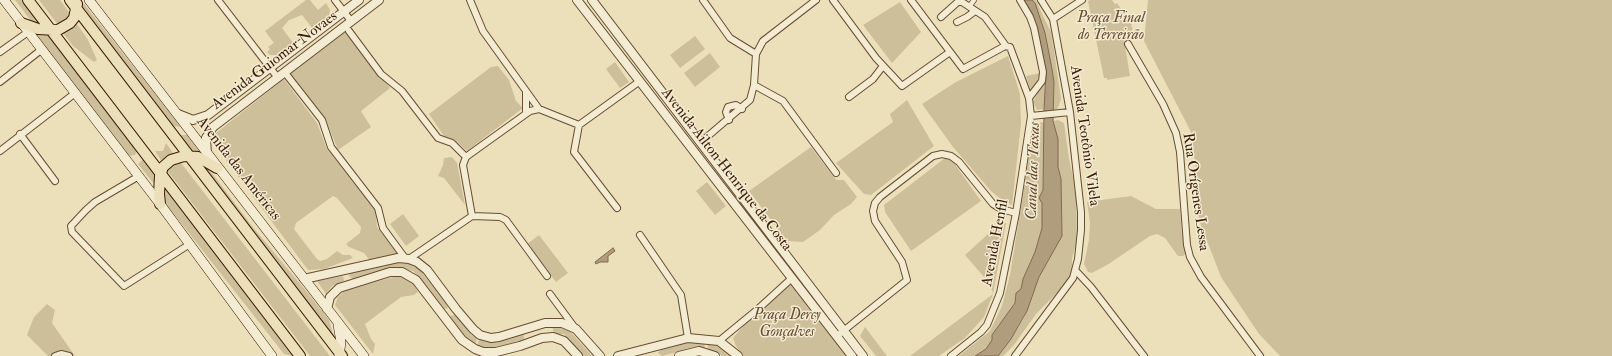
<!DOCTYPE html>
<meta charset="utf-8">
<style>
body{margin:0}
canvas{display:block;background:#ece0ba}
</style>
<canvas width="1612" height="356"></canvas>
<script>
const c = document.querySelector('canvas').getContext('2d');
c.lineJoin = 'round';
function fill(path, color) {
  c.fillStyle = color;
  c.fill(path, 'evenodd');
}
function toPath(rows) {
  const path = new Path2D();
  for (const r of rows) {
    path.moveTo(r[0], r[1]);
    for (let i = 2; i < r.length; i += 2) path.lineTo(r[i], r[i + 1]);
  }
  return path;
}
function stroke(path, color, width, dash) {
  c.strokeStyle = color;
  c.lineWidth = width;
  c.lineCap = dash ? 'butt' : 'round';
  c.setLineDash(dash || []);
  c.stroke(path);
}
function drawText(font, color, halo, rows, align = 'center') {
  c.font = font + ' "IM FELL Double Pica",serif';
  c.lineWidth = 3;
  c.setLineDash([]);
  c.textBaseline = 'middle';
  c.strokeStyle = halo;
  c.fillStyle = color;
  for (const [text, x, y, turn = 0] of rows) {
    c.save();
    c.translate(x, y);
    c.rotate((+turn || 0) * Math.PI / 180);
    c.textAlign = isNaN(turn) ? turn : align;
    if (halo) c.strokeText(text, 0, 0);
    c.fillText(text, 0, 0);
    c.restore();
  }
}
const green = toPath([
 [15,0,24,0,43,25,32,22],
 [39,0,60,0,71,15,69,18,58,25],
 [81,0,181,127,172,126,80,8],
 [306,0,310,0,318,10,326,3,330,10,329,17,313,29,302,15,289,20,282,28,294,44,279,55,270,55,267,52,270,49,268,47,274,43,265,31],
 [1032,0,1036,0,1044,18,1051,32,1054,50,1061,99,1058,108,1055,111,1053,111,1054,82,1045,33],
 [1090,0,1112,0,1115,4,1117,3,1132,25,1131,26,1133,29,1124,39,1130,76,1107,80,1107,78,1104,78,1088,1],
 [1148,0,1612,0,1612,356,1280,356,1259,334,1221,277,1199,220,1196,170,1191,132,1144,41],
 [900,2,921,32,892,63,863,25],
 [76,23,87,38,97,60,94,62,73,46,63,33],
 [347,29,390,88,361,111,371,127,338,150,325,118,290,73],
 [35,33,48,35,137,150,135,155,129,156],
 [695,36,705,49,680,68,670,55],
 [710,53,720,67,695,87,684,73],
 [1008,56,1020,94,1021,124,1012,205,1004,202,991,191,953,147,922,104,956,82],
 [615,62,629,82,620,88,606,69],
 [498,66,509,80,516,101,523,108,467,151,457,142,446,139,429,114,491,67],
 [1040,73,1034,89,1031,92,1026,76],
 [1046,77,1044,109,1037,110,1033,102],
 [284,79,317,123,327,149,376,212,377,227,399,253,371,262,364,253,349,247,346,244,360,233,361,227,337,198,333,196,296,223,294,229,317,259,320,261,327,259,337,251,343,255,350,255,353,258,324,269,308,270,216,147,214,138,216,133],
 [907,100,934,146,871,195,864,194,836,163,893,122,890,114],
 [1058,120,1064,123,1069,159,1076,191,1077,241,1072,258,1072,274,1060,290,1036,314,1014,345,1003,356,998,356,1011,339,1024,318,1039,277,1062,236,1061,179,1058,167,1053,121],
 [1043,122,1045,128,1043,190,1039,198,1042,203,1042,228,1035,252,1023,279,1021,289,1016,293,1015,303,992,335,992,340,986,349,975,356,959,356,990,331,1002,306,1010,275,1033,132,1034,124],
 [178,135,187,135,202,155,189,150],
 [166,143,173,153,162,162,155,151,163,151],
 [811,147,836,180,844,180,857,197,851,204,834,215,820,230,803,242,787,241,749,191],
 [452,157,457,163,465,205,444,178,438,176,443,165,444,158],
 [144,158,155,171,155,185,138,164],
 [945,158,952,160,981,201,911,251,885,212,884,205],
 [178,159,330,356,310,356,166,169],
 [198,162,212,173,252,226,307,292,329,320,335,341],
 [161,181,293,356,284,354,166,204,163,196],
 [707,182,726,206,715,215,696,191],
 [1131,196,1156,209,1180,209,1182,236,1186,253,1183,256,1178,256,1165,238,1157,234,1150,236,1107,265,1092,273,1088,272,1084,264,1089,240,1090,223,1087,202],
 [403,214,419,236,406,246,390,224],
 [1006,223,993,294,984,317,965,338,939,356,910,356,993,294,990,284,965,255,999,224],
 [539,235,568,273,556,282,527,244],
 [397,261,410,264,420,270,445,300,448,306,447,309,442,308,419,277,413,271,405,269,353,279,349,276,351,272],
 [343,276,344,281,332,286,326,294,317,281],
 [394,277,405,277,413,283,418,292,414,295,401,297,365,324,371,339,375,344,373,354,335,305,338,297,345,290],
 [792,278,847,356,743,356,736,346,733,338,758,309],
 [47,304,55,310,52,323,75,356,48,356,27,335,34,317],
 [452,315,458,316,471,335,477,338,475,346,463,338,448,319],
 [552,326,569,330,592,356,583,356,564,334,554,334],
 [865,327,887,356,876,356,860,336],
 [524,334,524,341,491,351,477,346,479,339,488,342],
 [692,341,704,342,705,349,692,348,662,356,658,353,661,349],
 [707,342,719,345,734,356,723,356,708,349]
]);
const water = toPath([
 [1024,0,1032,0,1035,3,1045,33,1052,69,1054,82,1053,121,1058,139,1058,167,1061,179,1062,236,1039,277,1027,311,1011,339,998,356,975,356,986,349,992,340,992,335,1015,303,1016,293,1021,289,1023,279,1035,252,1042,228,1042,203,1039,198,1043,190,1044,109,1046,73,1032,13,1024,0],
 [613,248,615,251,608,256,608,262,600,262,596,264,595,262,613,248]
]);
const pedestrian = toPath([
 [969,7,974,0]
]);
const minor = toPath([
 [218,0,278,78],
 [335,0,351,21],
 [470,0,483,31,539,109],
 [703,0,730,38,756,54],
 [833,0,876,58,902,86,950,52],
 [911,0,963,69,1005,46,1010,47,1029,98,1031,116,1016,213,1000,293,987,325,981,332,951,356],
 [959,0,985,17,1006,46],
 [1020,0,1030,17,1034,28,1043,72,1042,81,1029,98],
 [941,17,960,0],
 [1053,19,1082,0],
 [957,22,967,17,975,11],
 [349,31,381,74,402,91,438,138,452,143,466,157],
 [1128,44,1163,104,1176,133,1180,152,1187,245,1190,257,1201,277,1260,356],
 [0,52,28,32],
 [286,74,322,120,331,147,378,208,383,228,405,258],
 [0,82,41,50],
 [754,85,783,101,836,173],
 [526,92,526,112],
 [849,97,873,79,883,66],
 [1031,116,1070,112],
 [729,120,726,112,728,107,736,105,742,109],
 [579,125,574,152,617,208],
 [20,134,55,181],
 [701,142,750,100,754,85,756,54,763,41,816,0],
 [0,151,74,94],
 [139,176,95,202,86,210,71,226,72,232,124,286,190,244],
 [472,216,500,217,506,220,547,276],
 [640,235,681,295,688,338],
 [409,259,472,216,463,165,466,157,470,154,530,111,539,109,579,125,640,81],
 [1076,271,1091,287,1144,356],
 [550,294,575,328],
 [837,336,907,280,902,262,875,221,873,211,875,203,880,197,933,156,942,154,951,156,959,162,993,204,1001,209,1016,213],
 [719,341,758,309,792,278],
 [55,356,61,354,69,356],
 [1015,356,1073,278,1078,259,1081,230,1081,212,1070,112,1053,19,1041,0]
]);
const tertiary = toPath([
 [577,0,852,356],
 [592,0,863,356],
 [178,114,193,120,208,115,359,0],
 [207,155,206,138,213,127,379,0],
 [304,279,398,258,409,259,417,262,427,270,456,309,473,329,480,335,491,338,499,337,545,323,562,323,576,329,600,356],
 [327,309,330,297,339,288,390,272,402,272,416,280,462,340,475,349,483,352,496,352,520,346,542,338,553,337,564,341,578,356],
 [618,356,688,338,719,341,738,356],
 [679,356,699,351,715,356]
]);
const secondary = toPath([
 [4,0,160,204,272,356],
 [89,0,364,356],
 [338,325,341,342,339,356]
]);
const trunk = toPath([
 [28,0,300,356],
 [70,0,342,356],
 [21,23,38,29,58,30,70,23,74,18,77,4],
 [160,204,159,194,160,176,163,167,171,160,184,156,198,157,217,168]
]);
const parkNames = [
 ["Praça Final",1111,19],
 ["do Terreirão",1111,36],
 ["Praça Dercy",787,316],
 ["Gonçalves",787,333]
];
const streetNames = [
 ["Avenida Guiomar Novaes",275,61,-37],
 ["Avenida Teotônio Vilela",1084,136,82],
 ["Avenida das Américas",238,169,52],
 ["Avenida Ailton Henrique da Costa",726,170,52],
 ["Rua Orígenes Lessa",1195,192,82],
 ["Avenida Henfil",996,243,-79]
];
const waterNames = [
 ["Canal das Taxas",1034,171,-88]
];
fill(green, '#cebf9b');
fill(water, '#b09d7d');
stroke(water, '#81694d', 1);
stroke(pedestrian, '#674d33', 6);
stroke(minor, '#674d33', 8);
stroke(tertiary, '#674d33', 10);
stroke(secondary, '#3b1c06', 10);
stroke(trunk, '#3b1c06', 12);
stroke(pedestrian, '#f3ebd2', 4.5);
stroke(minor, '#f3ebd2', 6);
stroke(tertiary, '#f3ebd2', 8);
stroke(secondary, '#f3ebd2', 9);
stroke(trunk, '#ece0ba', 10);
drawText('italic 15px', '#674d33', '#f3ebd2', parkNames);
drawText('15px', '#3b1c06', '#f3ebd2', streetNames);
drawText('italic 16px', '#644930', '#f3ebd2', waterNames);
</script>
